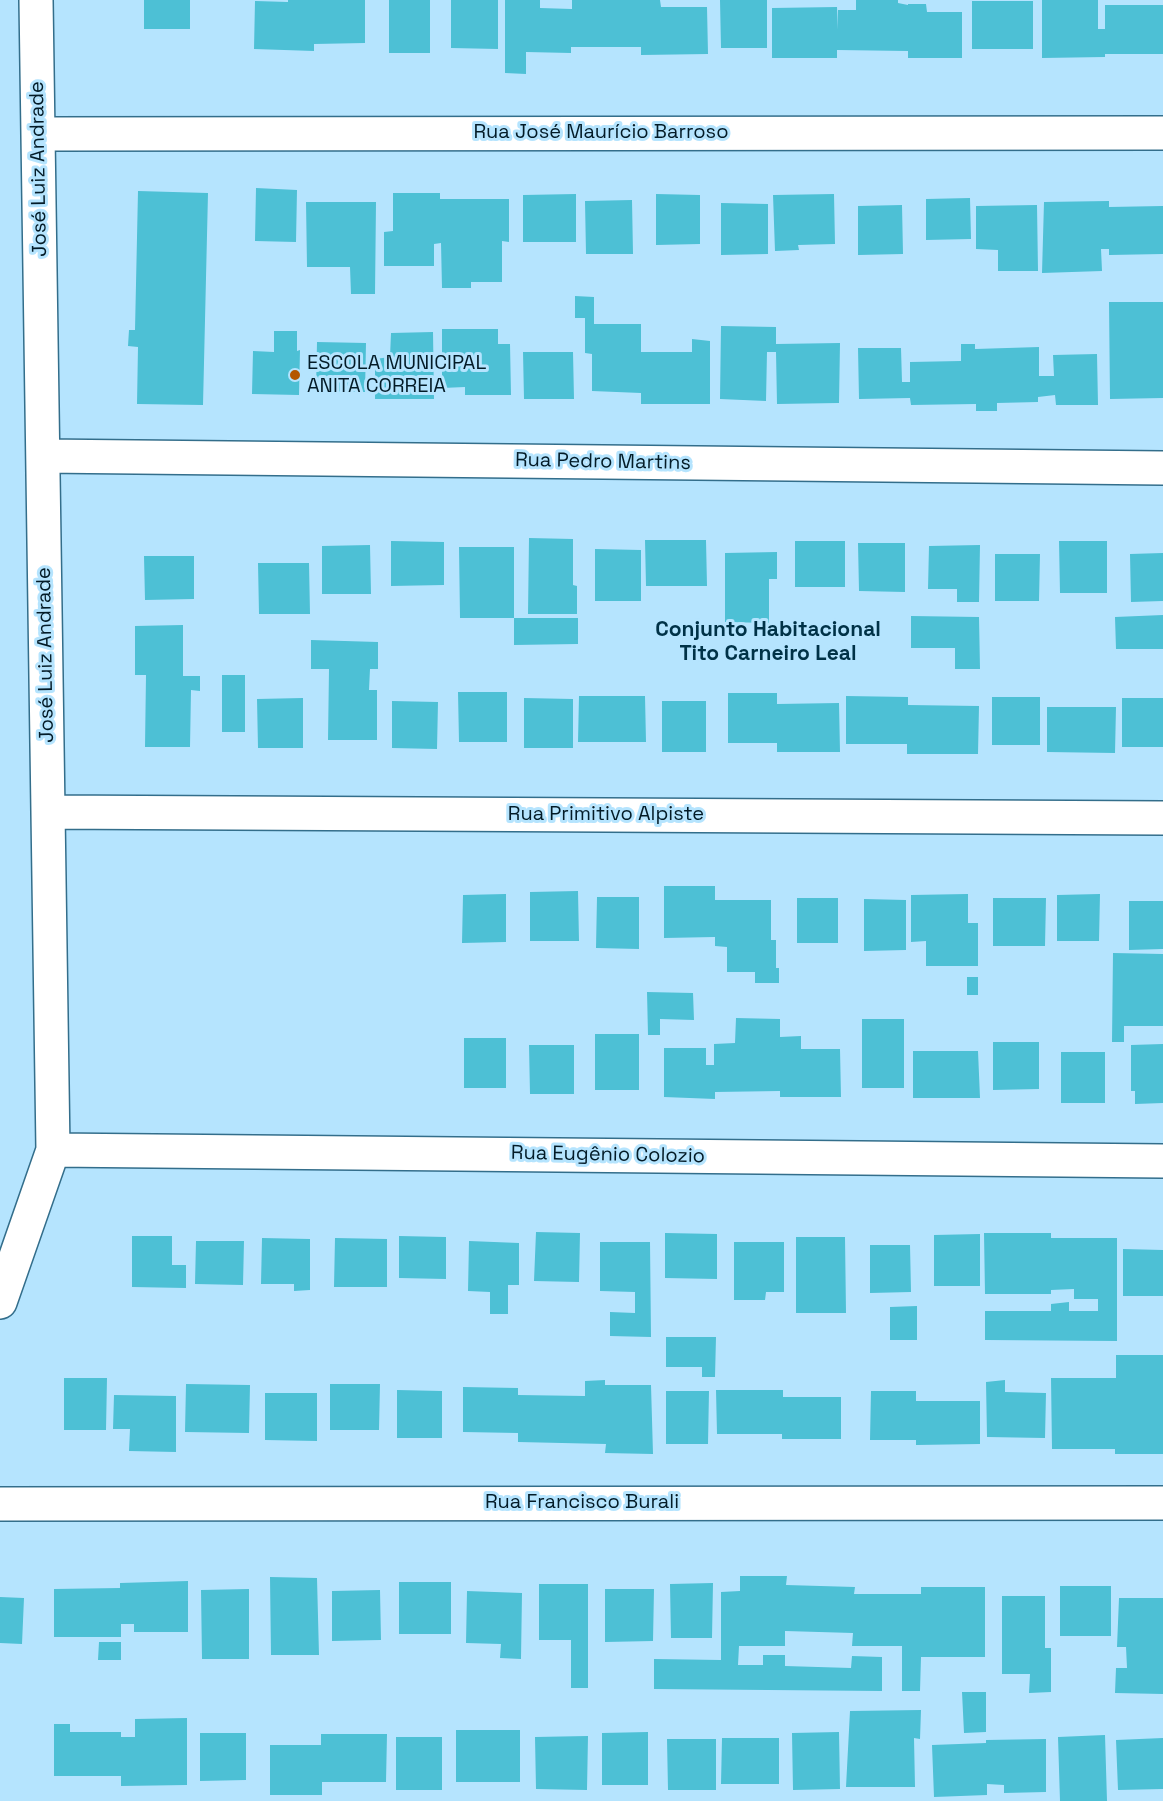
<!DOCTYPE html>
<meta charset="utf-8">
<style>
body{margin:0}
canvas{display:block;background:#b5e4fe}
</style>
<canvas width="1163" height="1801"></canvas>
<script>
const c = document.querySelector('canvas').getContext('2d');
c.lineJoin = 'round';
function fill(path, color) {
  c.fillStyle = color;
  c.fill(path, 'evenodd');
}
function toPath(rows) {
  const path = new Path2D();
  for (const r of rows) {
    path.moveTo(r[0], r[1]);
    for (let i = 2; i < r.length; i += 2) path.lineTo(r[i], r[i + 1]);
  }
  return path;
}
function stroke(path, color, width, dash) {
  c.strokeStyle = color;
  c.lineWidth = width;
  c.lineCap = dash ? 'butt' : 'round';
  c.setLineDash(dash || []);
  c.stroke(path);
}
function drawText(font, color, halo, rows, align = 'center') {
  c.font = font + ' "Space Grotesk",sans-serif';
  c.lineWidth = 6;
  c.setLineDash([]);
  c.textBaseline = 'middle';
  c.strokeStyle = halo;
  c.fillStyle = color;
  for (const [text, x, y, turn = 0] of rows) {
    c.save();
    c.translate(x, y);
    c.rotate((+turn || 0) * Math.PI / 180);
    c.textAlign = isNaN(turn) ? turn : align;
    if (halo) c.strokeText(text, 0, 0);
    c.fillText(text, 0, 0);
    c.restore();
  }
}
const building = toPath([
 [144,0,190,0,190,29,144,29],
 [288,0,365,0,365,43,314,44,314,51,254,49,255,1,288,2],
 [389,0,430,0,430,53,389,53],
 [451,0,498,0,498,49,451,48],
 [505,0,540,0,540,8,572,9,572,0,660,0,661,7,707,7,708,54,641,55,641,47,571,47,571,53,526,52,526,74,505,73],
 [720,0,767,0,767,48,721,48],
 [856,0,898,0,898,3,908,5,908,4,926,4,927,12,962,12,962,58,908,58,908,51,837,50,837,58,772,58,772,8,837,7,838,30,838,10,856,10],
 [1042,0,1098,0,1098,29,1105,29,1105,5,1163,5,1163,54,1105,54,1105,57,1042,58],
 [972,1,1033,1,1033,49,972,49],
 [256,188,297,190,296,242,255,241],
 [138,191,208,193,203,405,137,404,138,347,128,346,129,330,135,330],
 [393,193,440,193,440,199,509,199,509,242,502,241,502,282,471,282,471,288,442,288,441,243,434,244,434,266,384,266,384,232,393,231],
 [576,194,576,242,523,242,523,195],
 [656,194,700,195,700,244,656,245],
 [834,194,835,244,798,245,799,250,775,251,773,195],
 [970,198,971,239,926,240,926,199],
 [632,200,633,254,586,254,585,201],
 [1109,201,1109,207,1163,206,1163,254,1109,255,1109,249,1101,249,1102,271,1042,273,1044,202],
 [306,202,376,202,375,294,351,294,350,267,307,267],
 [721,203,768,204,768,254,721,255],
 [902,205,903,254,858,255,858,206],
 [1037,205,1038,271,998,271,998,250,976,249,976,206],
 [575,296,594,297,594,324,641,324,641,352,692,352,692,339,710,341,710,404,641,404,641,393,592,391,592,354,585,353,585,318,575,318],
 [1109,302,1163,302,1163,398,1110,399],
 [721,326,776,327,776,344,840,343,839,403,777,404,776,352,767,352,766,401,720,399],
 [442,329,498,329,498,344,510,344,511,395,465,395,465,387,442,388],
 [274,331,297,331,297,351,300,350,299,395,252,394,253,351,274,352],
 [433,332,434,399,375,399,375,359,390,357,391,333],
 [317,342,366,343,365,392,316,391],
 [961,344,975,344,975,349,1039,347,1039,376,1054,376,1053,355,1097,354,1098,405,1056,405,1055,395,1038,397,1038,402,997,403,997,411,976,411,976,404,911,405,910,398,859,399,858,348,901,348,902,382,910,382,910,362,961,361],
 [523,352,573,352,574,399,524,399],
 [529,538,573,539,573,585,577,586,577,614,528,614],
 [645,540,706,540,707,586,646,586],
 [391,541,444,542,444,585,391,586],
 [795,541,845,541,845,587,795,587],
 [1059,541,1107,541,1107,593,1060,593],
 [858,543,905,543,905,592,859,591],
 [370,545,371,594,322,594,322,546],
 [980,545,979,602,957,602,957,589,928,589,929,546],
 [459,547,514,547,514,618,460,618],
 [595,549,641,550,641,601,595,601],
 [777,552,777,579,769,579,769,623,725,622,725,553],
 [1163,553,1163,601,1131,602,1130,554],
 [995,554,1040,554,1039,601,995,601],
 [144,556,194,556,194,599,145,600],
 [258,563,309,563,310,614,259,614],
 [1163,615,1163,649,1116,649,1115,617],
 [911,616,979,617,980,669,955,669,955,648,911,648],
 [514,618,578,618,578,644,514,645],
 [183,625,183,676,200,676,200,691,191,690,190,747,145,747,146,675,135,675,135,626],
 [311,640,378,642,378,669,370,669,369,690,377,690,377,740,328,740,329,669,311,669],
 [222,675,245,675,245,732,222,732],
 [458,692,507,692,507,742,459,742],
 [728,693,777,693,777,704,839,703,840,752,777,752,777,743,728,743],
 [579,696,645,696,646,742,578,742],
 [846,696,908,697,908,705,979,706,978,754,907,754,907,744,846,744],
 [992,697,1040,697,1040,745,992,745],
 [303,698,303,748,258,748,257,699],
 [524,698,573,699,573,748,524,748],
 [1122,698,1163,698,1163,747,1122,747],
 [392,701,438,702,437,749,392,748],
 [662,701,706,701,706,752,662,752],
 [1047,707,1116,707,1115,753,1047,752],
 [664,886,715,886,715,900,771,900,771,940,776,940,776,968,779,968,779,983,755,983,755,972,727,972,727,947,715,946,715,937,664,938],
 [578,891,579,941,530,941,530,892],
 [506,894,506,942,462,943,463,895],
 [968,894,968,923,978,923,978,966,926,966,926,941,911,942,911,895],
 [1100,894,1099,941,1057,941,1057,895],
 [597,897,639,897,639,949,596,948],
 [797,898,838,898,838,943,797,943],
 [993,898,1046,898,1045,946,993,946],
 [864,899,906,900,906,950,864,951],
 [1129,901,1163,901,1163,949,1129,950],
 [1113,953,1163,954,1163,1026,1124,1026,1124,1042,1112,1042],
 [967,977,978,977,978,995,967,995],
 [647,992,693,993,694,1020,660,1019,660,1035,648,1035],
 [736,1018,780,1019,780,1037,801,1036,801,1049,840,1049,841,1097,780,1097,780,1091,715,1092,715,1099,664,1097,664,1048,706,1048,706,1065,714,1065,714,1044,735,1043],
 [862,1019,904,1019,904,1088,862,1088],
 [595,1034,639,1034,639,1090,595,1090],
 [464,1038,506,1038,506,1088,464,1088],
 [993,1042,1039,1042,1039,1089,993,1090],
 [1163,1044,1163,1103,1135,1104,1135,1091,1131,1091,1131,1045],
 [529,1045,574,1045,574,1094,530,1094],
 [913,1051,978,1051,980,1098,913,1098],
 [1061,1052,1105,1052,1105,1103,1061,1103],
 [536,1232,580,1233,579,1282,534,1281],
 [665,1233,717,1234,717,1279,665,1278],
 [984,1233,1051,1233,1051,1238,1117,1238,1117,1341,985,1340,985,1311,1051,1311,1051,1304,1069,1302,1069,1311,1098,1311,1098,1299,1074,1299,1074,1289,1051,1290,1051,1294,985,1294],
 [980,1234,980,1286,934,1286,934,1235],
 [132,1236,172,1236,172,1265,186,1265,186,1288,132,1287],
 [399,1236,446,1237,446,1279,399,1278],
 [796,1237,845,1237,846,1313,796,1313],
 [262,1238,310,1239,310,1290,294,1291,294,1284,261,1284],
 [335,1238,387,1239,387,1287,334,1287],
 [196,1241,244,1241,243,1285,195,1284],
 [469,1241,519,1243,519,1285,508,1285,508,1314,490,1314,490,1292,468,1291],
 [600,1242,650,1242,651,1337,610,1336,610,1312,635,1313,635,1292,600,1291],
 [734,1242,784,1242,784,1292,766,1292,765,1300,734,1300],
 [870,1245,910,1245,911,1292,870,1293],
 [1123,1249,1163,1250,1163,1296,1123,1296],
 [917,1306,917,1340,890,1340,890,1307],
 [666,1337,716,1337,715,1377,702,1377,702,1367,666,1367],
 [1116,1355,1163,1355,1163,1454,1115,1454,1115,1449,1052,1449,1051,1378,1116,1378],
 [64,1378,107,1378,106,1430,64,1430],
 [605,1380,605,1385,651,1385,653,1454,605,1453,606,1444,518,1442,518,1433,463,1432,463,1387,518,1388,518,1395,585,1396,585,1381],
 [1005,1380,1005,1392,1046,1393,1045,1438,987,1437,986,1382],
 [186,1384,250,1385,249,1433,185,1432],
 [330,1384,380,1384,379,1430,330,1430],
 [397,1390,442,1391,442,1438,397,1438],
 [716,1390,783,1390,783,1397,841,1397,841,1439,782,1439,782,1434,717,1434],
 [666,1391,709,1391,708,1444,666,1444],
 [871,1391,916,1391,916,1401,980,1401,980,1444,916,1445,916,1440,870,1440],
 [265,1393,317,1393,317,1441,265,1440],
 [114,1395,176,1396,176,1452,129,1451,130,1429,113,1429],
 [740,1576,787,1576,786,1585,855,1587,854,1594,921,1594,921,1587,985,1587,985,1657,921,1657,920,1691,902,1691,902,1646,852,1646,853,1633,785,1631,785,1646,739,1646,738,1665,763,1665,763,1655,785,1655,785,1666,851,1668,852,1656,882,1657,882,1691,654,1689,654,1659,721,1660,721,1592,740,1591],
 [270,1577,317,1578,319,1655,271,1655],
 [188,1581,188,1632,134,1632,134,1624,121,1624,121,1637,54,1637,54,1589,120,1588,120,1583],
 [399,1582,451,1582,451,1634,399,1634],
 [713,1583,712,1638,671,1638,670,1584],
 [539,1584,588,1584,588,1688,571,1688,571,1640,539,1640],
 [1060,1586,1111,1586,1111,1636,1060,1636],
 [249,1589,249,1659,202,1659,201,1590],
 [605,1589,654,1589,653,1641,605,1642],
 [380,1590,381,1640,332,1641,332,1591],
 [467,1591,522,1593,521,1659,500,1658,501,1644,466,1643],
 [1002,1596,1045,1596,1045,1648,1051,1648,1051,1692,1029,1693,1030,1674,1002,1674],
 [0,1597,24,1598,22,1644,0,1643],
 [1119,1598,1163,1598,1163,1694,1115,1693,1116,1668,1127,1668,1126,1647,1117,1647],
 [99,1642,121,1642,121,1660,98,1660],
 [962,1692,986,1692,986,1732,964,1733],
 [921,1710,920,1739,914,1738,915,1787,846,1787,850,1711],
 [187,1718,187,1785,121,1786,121,1776,54,1776,54,1724,70,1724,70,1732,121,1732,121,1737,135,1737,135,1719],
 [456,1730,520,1730,520,1782,456,1782],
 [648,1732,648,1785,602,1785,602,1733],
 [839,1732,840,1789,793,1790,792,1733],
 [200,1733,246,1733,246,1780,200,1781],
 [321,1734,387,1734,386,1782,322,1782,322,1795,270,1795,270,1745,321,1745],
 [1105,1735,1107,1801,1060,1801,1058,1737],
 [588,1736,587,1790,536,1789,535,1737],
 [396,1737,442,1737,442,1790,396,1790],
 [722,1738,779,1738,779,1784,721,1784],
 [1163,1738,1163,1789,1118,1790,1116,1740],
 [667,1739,716,1739,716,1790,668,1790],
 [1046,1739,1046,1792,1004,1793,1004,1785,987,1784,987,1795,934,1797,932,1745,986,1743,986,1740]
]);
const street = toPath([
 [38,134,1163,133],
 [43,456,1163,468],
 [48,812,1163,818],
 [53,1150,1163,1161],
 [0,1302,53,1150,36,0],
 [0,1504,1163,1503]
]);
const markers = [
 [295,375,6,"#b45700"]
];
const streetNames = [
 ["Rua José Maurício Barroso",601,133],
 ["José Luiz Andrade",39,169,-91],
 ["Rua Pedro Martins",603,462,1],
 ["José Luiz Andrade",46,655,-91],
 ["Rua Primitivo Alpiste",606,815],
 ["Rua Eugênio Colozio",608,1155,1],
 ["Rua Francisco Burali",582,1503]
];
const poiNames = [
 ["ESCOLA MUNICIPAL",307,364],
 ["ANITA CORREIA",307,387]
];
const neighbourhoodNames = [
 ["Conjunto Habitacional",768,630],
 ["Tito Carneiro Leal",768,654]
];
fill(building, '#4dc0d5');
stroke(street, '#336e8b', 36);
stroke(street, '#fff', 33);
for (const [x, y, r, color] of markers) {
  const dot = new Path2D();
  dot.arc(x, y, r, 0, 2 * Math.PI);
  c.fillStyle = color;
  c.fill(dot);
  stroke(dot, '#b5e4fe', 2);
}
drawText('20px', '#031b27', '#b5e4fe', streetNames);
drawText('20px', '#031b27', '#b5e4fe', poiNames, 'left');
drawText('bold 21px', '#003247', '#b5e4fe', neighbourhoodNames);
</script>
